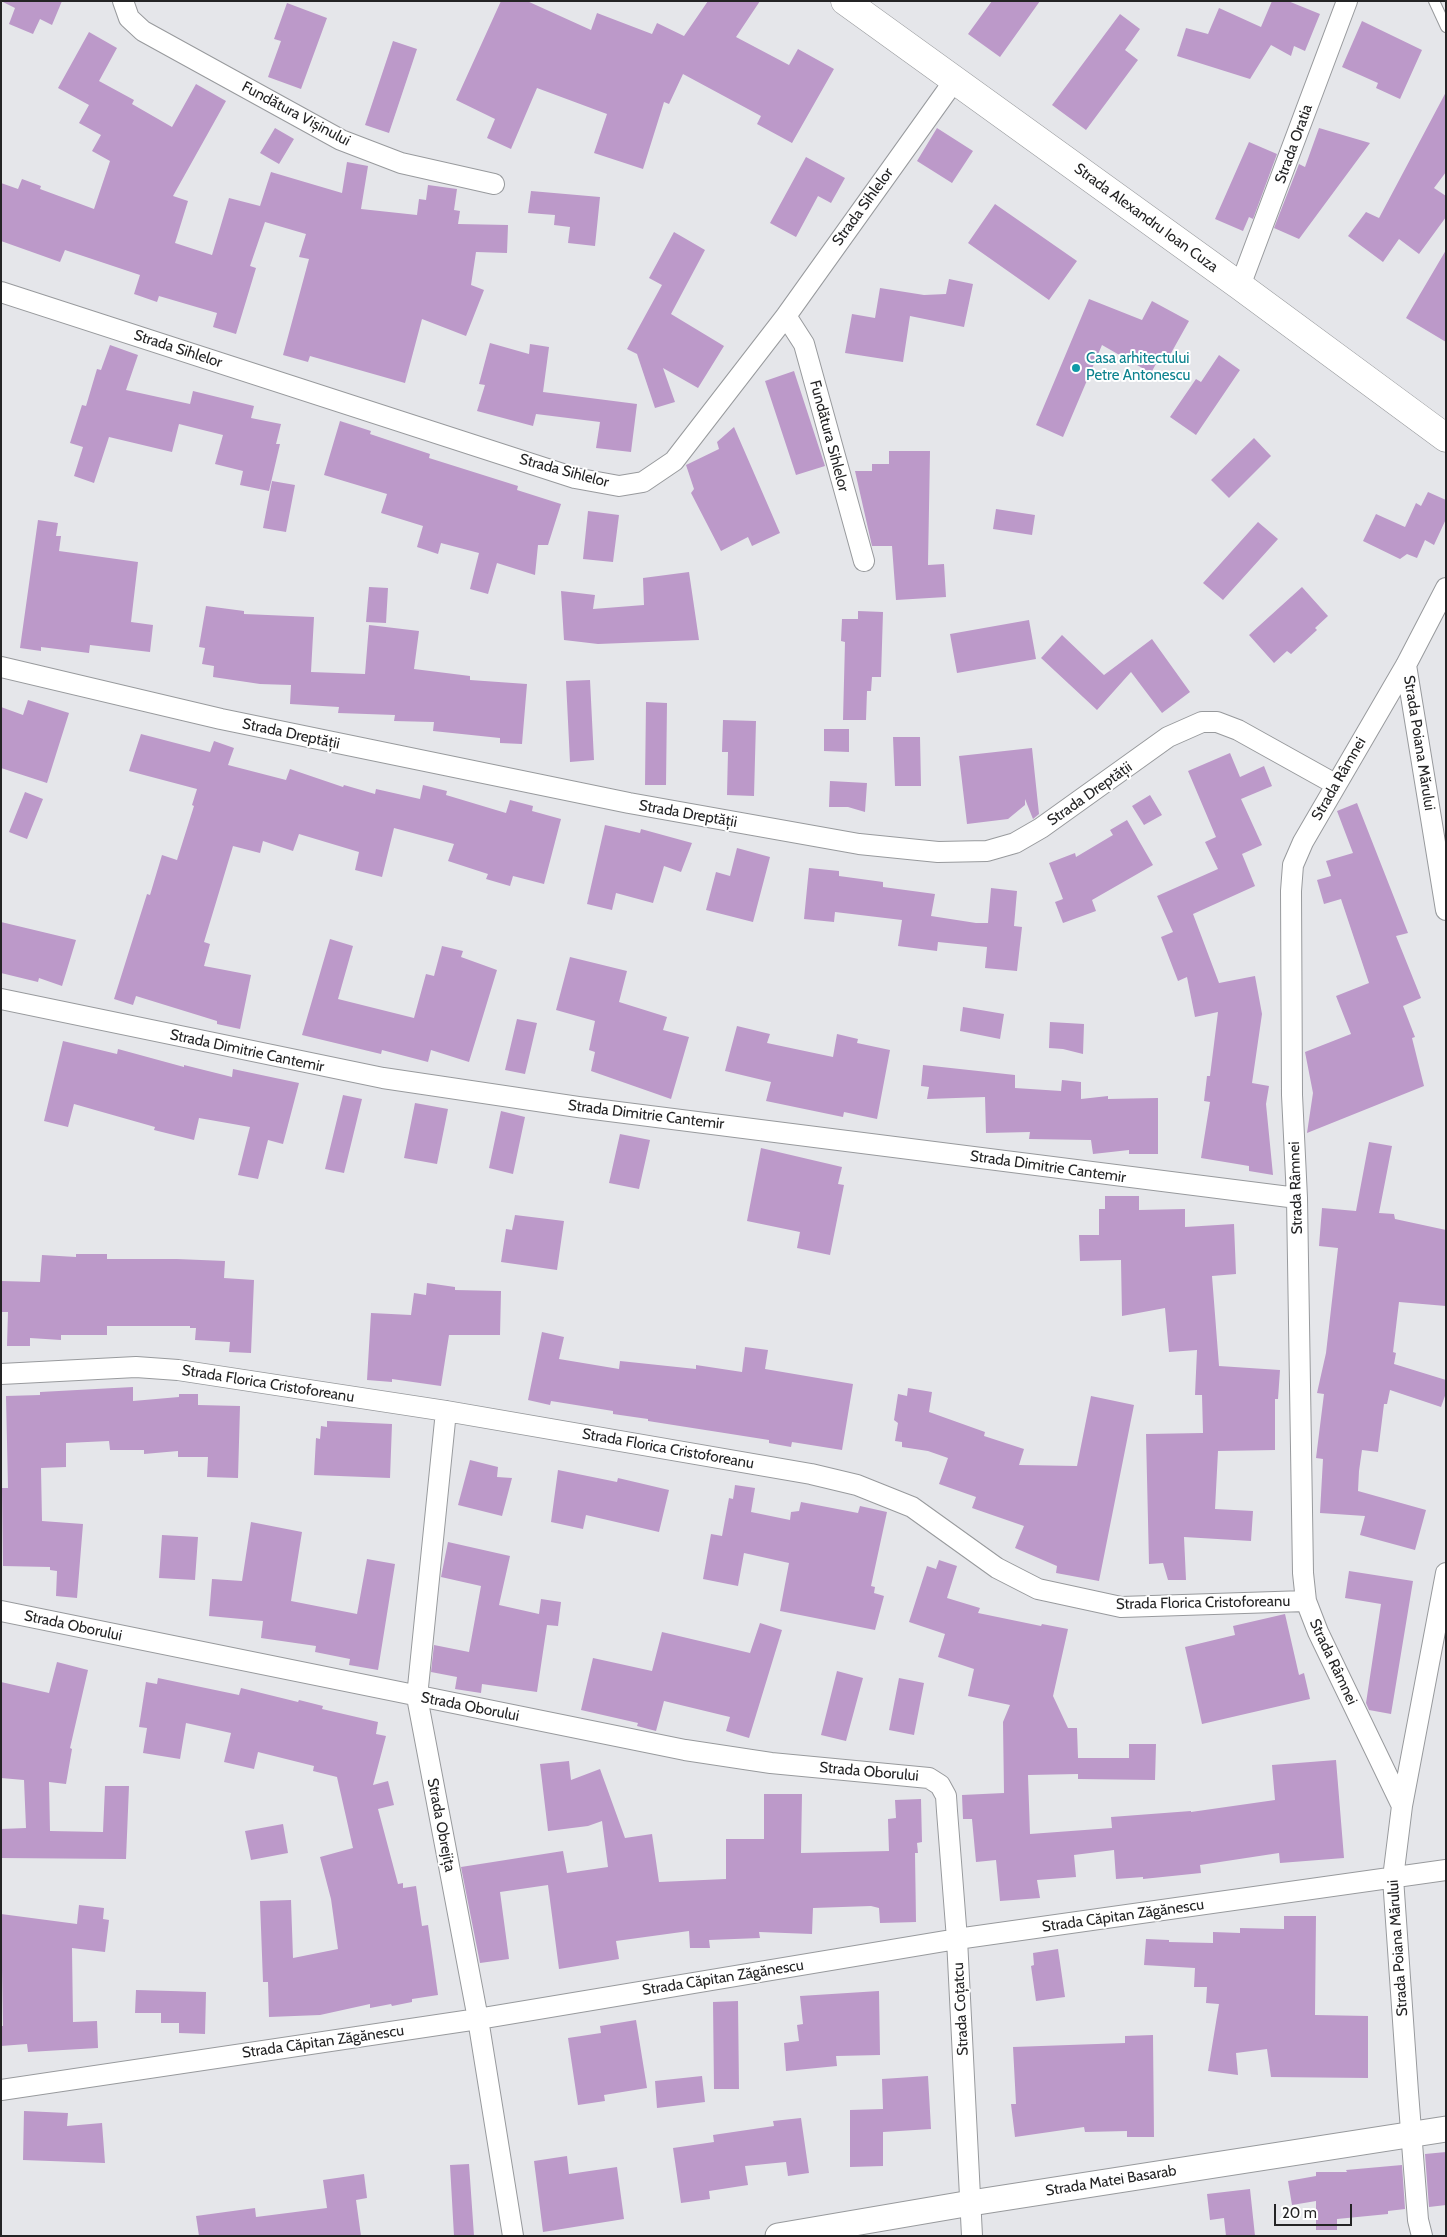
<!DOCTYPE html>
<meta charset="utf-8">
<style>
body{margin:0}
#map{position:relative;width:1447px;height:2237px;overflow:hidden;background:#e5e6ea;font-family:Cabin,sans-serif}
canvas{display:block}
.frame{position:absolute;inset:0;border:2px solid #242425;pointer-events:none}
.scale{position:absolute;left:1274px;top:2204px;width:78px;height:22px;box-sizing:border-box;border:2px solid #242425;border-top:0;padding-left:6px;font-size:15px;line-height:18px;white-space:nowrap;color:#242425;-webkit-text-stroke:4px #fff;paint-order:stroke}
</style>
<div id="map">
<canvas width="1447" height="2237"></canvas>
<div class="frame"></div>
<div class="scale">20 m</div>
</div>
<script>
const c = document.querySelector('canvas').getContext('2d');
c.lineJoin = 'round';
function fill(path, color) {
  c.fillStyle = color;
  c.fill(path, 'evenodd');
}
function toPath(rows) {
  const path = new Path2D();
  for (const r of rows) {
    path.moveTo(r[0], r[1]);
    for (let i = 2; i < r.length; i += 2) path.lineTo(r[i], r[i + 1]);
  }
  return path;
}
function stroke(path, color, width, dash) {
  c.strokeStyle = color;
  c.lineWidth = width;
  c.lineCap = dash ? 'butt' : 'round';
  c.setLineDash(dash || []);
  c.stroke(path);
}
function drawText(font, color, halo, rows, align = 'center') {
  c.font = font + ' Cabin,sans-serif';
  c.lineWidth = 4;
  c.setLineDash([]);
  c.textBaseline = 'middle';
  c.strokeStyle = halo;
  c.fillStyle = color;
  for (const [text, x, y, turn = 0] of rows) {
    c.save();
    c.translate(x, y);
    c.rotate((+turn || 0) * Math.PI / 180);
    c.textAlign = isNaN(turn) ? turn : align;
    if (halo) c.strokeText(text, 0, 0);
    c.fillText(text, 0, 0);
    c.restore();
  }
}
const building = toPath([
 [1,1,62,1,52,25,40,19,33,34,9,24,15,8],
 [501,1,527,1,591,30,597,13,652,34,657,23,684,36,708,1,760,1,736,37,789,65,798,49,834,69,792,143,757,124,761,116,683,74,669,104,664,102,643,169,594,153,607,114,537,88,511,149,487,138,495,119,456,100],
 [992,1,1040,1,1000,57,968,34],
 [1272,1,1288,1,1320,14,1305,51,1294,46,1291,56,1271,45,1250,79,1177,56,1186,28,1208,34,1219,8,1261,27],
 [287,3,327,18,301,89,268,77,281,41,274,39],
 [1120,14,1140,29,1125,50,1138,60,1086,130,1052,105],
 [1362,21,1422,50,1400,99,1376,88,1378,83,1342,67],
 [89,32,117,48,99,81,134,100,132,104,172,127,196,84,226,101,173,196,188,201,175,243,212,255,229,198,260,206,271,172,342,193,347,162,368,166,361,209,417,215,419,199,426,200,428,185,457,189,454,210,460,211,458,224,508,225,507,253,476,252,471,285,484,290,466,336,422,319,405,383,310,356,308,362,283,355,309,259,299,257,306,234,265,222,250,266,256,268,236,334,213,327,217,313,159,296,157,302,134,294,140,275,65,250,60,262,1,241,1,183,18,189,22,179,41,186,40,189,94,209,110,161,92,151,101,135,79,123,89,105,58,88],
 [393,41,417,49,389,133,365,125],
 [1446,92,1446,172,1434,188,1446,196,1446,217,1419,254,1399,239,1383,262,1348,236,1366,212,1379,218],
 [275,128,294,139,279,164,260,153],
 [937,128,973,151,952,183,917,161],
 [1319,128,1370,143,1299,239,1274,228,1299,164,1305,167],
 [1249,142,1277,154,1253,219,1249,217,1243,231,1215,219],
 [806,157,845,178,831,203,818,196,796,237,770,223],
 [531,191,600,197,595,246,568,243,570,227,554,225,555,215,528,213],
 [995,204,1077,261,1049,300,968,243],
 [674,232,705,250,671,314,724,346,698,388,663,368,675,402,655,408,637,354,627,349,662,285,649,278],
 [1446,250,1446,342,1406,318],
 [949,279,973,284,964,327,910,316,903,362,845,353,852,314,875,318,880,288,924,295,946,294],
 [1089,299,1142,320,1152,301,1189,321,1170,355,1163,351,1151,373,1102,345,1063,437,1036,425],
 [490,343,529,354,530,344,549,347,543,392,637,404,631,452,596,448,600,422,536,414,533,426,477,411,485,385,479,384],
 [110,345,138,355,126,390,190,404,193,391,254,406,251,418,281,424,276,444,280,444,269,491,240,485,243,471,215,464,223,435,179,424,172,452,109,437,94,483,74,476,83,447,70,443,82,405,86,406,97,369,101,370],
 [1219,355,1240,370,1196,435,1170,417,1196,379,1201,382],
 [794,371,825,466,796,475,765,381],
 [340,421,371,431,370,434,430,454,429,458,518,486,517,490,561,504,548,545,538,545,535,575,497,563,488,594,470,589,479,553,441,543,438,554,417,547,423,526,381,513,387,494,324,475],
 [734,427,780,533,752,546,748,537,721,551,691,493,694,489,686,465,719,449,717,442],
 [1254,438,1271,456,1229,498,1211,480],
 [889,451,930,451,928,565,944,564,946,597,896,600,892,546,872,546,855,471,872,471,872,464,889,464],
 [272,481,295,485,286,532,263,528],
 [1428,492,1446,500,1446,519,1434,545,1425,540,1417,558,1407,554,1400,559,1363,541,1376,514,1405,527,1416,503,1421,506],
 [996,509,1035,515,1032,535,993,529],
 [588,511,619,515,613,562,583,559],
 [38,520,58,523,56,536,61,536,59,551,138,562,131,622,153,625,150,652,90,645,89,653,41,647,41,651,20,648],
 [1258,522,1278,539,1223,600,1203,583],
 [689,572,699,640,598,644,564,640,561,591,595,595,593,609,644,605,643,578],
 [369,587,388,588,386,623,366,622],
 [1302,587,1328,616,1315,628,1317,630,1291,654,1287,651,1274,663,1249,635],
 [206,606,244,611,244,614,314,617,311,672,365,674,369,625,419,631,414,669,470,676,470,680,527,684,522,744,500,743,500,738,433,731,434,722,394,721,395,715,338,713,339,707,290,704,291,685,260,684,213,677,214,666,202,664,205,648,199,647],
 [858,611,883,612,881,677,872,677,871,691,867,691,866,720,843,720,845,642,841,641,842,619,858,619],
 [1029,620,1036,659,957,673,950,634],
 [1062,635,1104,675,1152,639,1190,692,1162,713,1131,672,1097,710,1041,658],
 [590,680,594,760,570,762,566,681],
 [28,700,69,713,47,783,1,768,1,707,23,715],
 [646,702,667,703,666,785,645,785],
 [723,720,756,721,754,796,727,795,728,752,722,752],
 [824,729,849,729,849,752,824,751],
 [141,734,210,752,214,741,234,748,228,765,286,780,290,769,343,787,344,785,375,794,376,789,420,799,423,785,447,791,446,795,506,813,510,800,533,806,532,811,561,819,544,884,513,876,510,886,486,879,488,874,448,861,454,844,394,828,382,877,355,870,359,852,299,834,293,851,263,841,260,853,233,846,204,942,210,944,204,966,251,975,240,1029,217,1024,217,1021,136,996,133,1005,114,999,147,894,150,895,162,855,177,860,194,806,192,805,197,789,129,771],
 [893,737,920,737,921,786,895,786],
 [1032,748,1039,814,1033,819,1025,799,1025,805,1008,819,967,824,959,756],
 [1230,753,1240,777,1264,766,1272,786,1241,799,1262,845,1242,854,1255,886,1193,914,1219,983,1255,976,1262,1014,1252,1083,1269,1086,1266,1104,1273,1175,1249,1171,1249,1166,1201,1158,1210,1102,1204,1101,1207,1076,1210,1076,1218,1012,1195,1017,1187,977,1178,981,1161,937,1173,932,1157,896,1218,869,1205,842,1216,837,1188,771],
 [830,781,867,783,865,812,848,807,829,807],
 [25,792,43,799,27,839,9,832],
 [1150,795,1162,815,1144,825,1132,806],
 [1357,803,1408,933,1396,936,1421,998,1403,1006,1415,1037,1412,1038,1424,1086,1307,1133,1313,1093,1305,1052,1351,1034,1336,996,1369,983,1341,899,1324,904,1317,880,1331,876,1326,861,1353,853,1337,811],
 [1127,820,1153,865,1092,900,1096,911,1063,923,1055,902,1063,899,1049,863,1075,853,1076,857,1113,835,1110,830],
 [605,825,640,833,641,829,692,843,681,872,664,866,653,903,616,893,612,910,587,904],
 [737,848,770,857,753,922,706,910,716,872,730,876],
 [809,868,839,871,839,876,883,882,883,887,935,894,931,916,976,923,988,923,991,888,1017,891,1014,926,1022,927,1017,971,985,968,987,947,938,942,937,951,898,946,902,920,835,912,834,922,804,919],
 [1,922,76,940,62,986,39,978,38,982,1,973],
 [330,939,353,946,338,999,414,1018,426,974,434,976,442,946,463,951,461,957,497,970,469,1062,431,1050,428,1062,382,1050,381,1054,302,1035],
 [570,957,627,971,619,1002,667,1017,663,1030,689,1037,671,1099,591,1071,595,1052,589,1050,595,1021,556,1010],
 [963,1007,1004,1014,1000,1039,960,1031],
 [517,1019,537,1023,525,1074,505,1070],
 [1050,1022,1084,1024,1083,1054,1063,1049,1049,1048],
 [737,1026,770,1034,767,1043,833,1057,837,1034,858,1039,857,1043,890,1050,877,1119,844,1112,843,1117,766,1101,771,1082,725,1071],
 [63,1041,117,1054,118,1049,184,1067,184,1065,232,1077,233,1069,299,1083,283,1144,268,1140,258,1179,238,1175,250,1127,199,1118,194,1140,154,1130,155,1127,74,1104,68,1127,44,1121],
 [923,1065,1015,1075,1015,1088,1061,1091,1062,1080,1081,1082,1081,1099,1108,1096,1108,1099,1158,1098,1158,1154,1129,1154,1129,1150,1093,1154,1091,1140,1029,1139,1030,1132,986,1133,985,1097,927,1099,929,1087,921,1086],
 [343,1095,362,1099,344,1173,325,1169],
 [415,1103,448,1109,437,1164,404,1158],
 [501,1111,525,1117,513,1174,489,1168],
 [620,1134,650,1140,639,1189,609,1183],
 [1369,1142,1392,1146,1379,1213,1394,1214,1395,1219,1446,1230,1446,1306,1399,1302,1393,1352,1396,1353,1394,1364,1446,1380,1446,1393,1441,1407,1390,1390,1387,1404,1384,1404,1378,1452,1362,1450,1359,1471,1358,1491,1426,1510,1415,1550,1360,1535,1365,1516,1320,1513,1323,1459,1316,1458,1324,1394,1317,1393,1326,1353,1338,1248,1319,1246,1322,1208,1356,1211],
 [761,1148,842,1167,838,1184,844,1185,830,1255,797,1248,800,1232,747,1221],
 [1105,1196,1139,1196,1139,1210,1185,1209,1185,1227,1234,1224,1236,1274,1212,1276,1219,1366,1280,1370,1278,1399,1275,1399,1275,1450,1218,1451,1215,1509,1253,1511,1251,1541,1184,1537,1186,1580,1168,1580,1163,1563,1149,1564,1146,1434,1203,1433,1202,1395,1195,1395,1197,1350,1169,1352,1165,1308,1122,1316,1121,1260,1080,1261,1079,1235,1099,1235,1099,1209,1105,1209],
 [515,1215,564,1221,557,1270,501,1262,506,1229,512,1230],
 [76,1254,107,1254,107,1259,177,1259,225,1261,224,1278,254,1280,251,1353,229,1352,230,1342,195,1340,196,1328,190,1328,190,1326,107,1326,107,1335,61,1335,61,1340,30,1338,30,1346,7,1346,8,1312,1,1312,1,1281,40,1282,42,1255,76,1257],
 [427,1283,455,1287,455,1290,501,1291,500,1335,449,1335,441,1386,392,1379,392,1382,367,1380,371,1313,411,1315,414,1293,426,1295],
 [542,1332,564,1337,559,1359,619,1369,620,1361,696,1369,696,1365,742,1372,745,1347,768,1350,765,1369,853,1384,842,1450,792,1442,791,1447,769,1443,769,1440,648,1421,648,1419,613,1414,613,1411,551,1401,550,1405,528,1400],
 [133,1387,133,1401,179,1397,179,1394,198,1394,198,1405,240,1406,238,1478,207,1477,208,1457,178,1457,178,1451,144,1454,144,1450,110,1450,109,1441,66,1443,66,1467,41,1468,42,1521,83,1524,77,1598,56,1596,57,1571,50,1570,50,1567,3,1566,2,1488,8,1488,6,1396,40,1395,40,1392],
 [908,1388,932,1392,929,1412,985,1432,984,1436,1024,1449,1019,1465,1077,1466,1091,1396,1134,1405,1099,1581,1056,1573,1057,1566,1015,1548,1024,1526,972,1508,976,1497,939,1484,948,1458,928,1451,902,1447,902,1442,895,1441,898,1423,894,1420,898,1394,907,1396],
 [327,1421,392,1424,390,1478,314,1475,316,1438,320,1439,321,1426,327,1427],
 [470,1460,498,1467,497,1477,512,1478,502,1516,458,1505],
 [558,1470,617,1482,618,1478,669,1490,659,1532,586,1515,583,1529,551,1522],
 [735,1485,755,1488,751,1512,790,1520,791,1512,799,1511,801,1502,858,1513,860,1506,887,1512,871,1586,875,1587,874,1593,884,1596,875,1630,780,1611,789,1563,744,1553,738,1586,703,1579,711,1534,722,1536,729,1498,733,1499],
 [251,1522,302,1532,291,1601,357,1614,367,1559,395,1564,378,1670,349,1665,350,1659,315,1652,316,1646,261,1638,263,1621,209,1616,212,1579,242,1581],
 [162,1535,198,1537,195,1580,159,1578],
 [448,1542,510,1556,499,1605,539,1614,541,1599,561,1602,558,1626,547,1625,537,1692,482,1684,481,1693,455,1689,457,1677,431,1672,434,1645,469,1652,481,1586,441,1577],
 [939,1560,957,1566,947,1598,980,1608,978,1613,1041,1626,1042,1624,1068,1629,1053,1696,1068,1728,1077,1728,1078,1758,1129,1758,1129,1744,1156,1744,1155,1780,1078,1779,1078,1774,1028,1775,1030,1834,1112,1828,1111,1817,1191,1811,1191,1812,1275,1800,1272,1765,1336,1760,1344,1858,1280,1863,1279,1853,1200,1865,1201,1873,1143,1879,1143,1877,1116,1879,1114,1850,1074,1855,1076,1877,1037,1880,1040,1898,1000,1901,996,1860,976,1862,972,1819,963,1819,962,1795,1004,1793,1003,1722,1010,1705,968,1696,974,1669,938,1657,945,1634,909,1622,927,1566,936,1569],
 [1349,1571,1413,1581,1391,1714,1369,1710,1366,1703,1381,1604,1345,1598],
 [1285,1614,1299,1675,1304,1673,1310,1699,1202,1724,1185,1647,1235,1635,1233,1626],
 [760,1623,782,1630,749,1738,726,1731,730,1717,664,1701,656,1731,637,1726,638,1723,581,1710,593,1658,652,1671,662,1632,750,1653],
 [57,1662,88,1670,70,1748,72,1749,66,1784,49,1782,50,1831,103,1832,105,1786,129,1786,126,1859,1,1858,1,1829,26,1828,24,1780,1,1778,1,1682,49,1693],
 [837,1671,863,1678,846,1741,821,1735],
 [158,1678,239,1695,241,1688,298,1702,299,1700,323,1706,322,1709,378,1722,376,1734,386,1736,373,1785,388,1781,394,1805,378,1809,398,1884,403,1883,403,1888,416,1886,422,1926,428,1925,438,1995,412,1999,412,2002,392,2006,391,2004,370,2008,370,2004,320,2015,269,2017,268,1982,263,1982,260,1901,291,1900,293,1958,338,1949,331,1899,320,1857,353,1848,337,1777,313,1771,314,1766,258,1752,254,1769,224,1762,231,1733,186,1723,180,1759,143,1753,147,1728,139,1727,146,1682,157,1684],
 [899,1678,924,1683,914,1735,889,1730],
 [569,1761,571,1780,600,1769,625,1838,652,1834,659,1882,726,1879,726,1839,764,1839,764,1794,802,1794,801,1853,889,1851,888,1819,896,1818,895,1800,921,1799,922,1842,917,1843,918,1853,915,1853,916,1922,880,1923,879,1908,871,1906,813,1908,812,1934,759,1932,760,1938,709,1940,710,1948,690,1948,689,1931,616,1941,619,1959,559,1969,548,1885,500,1892,509,1959,480,1963,461,1867,563,1851,567,1873,608,1867,602,1821,588,1826,548,1831,540,1764],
 [283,1824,288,1853,251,1860,245,1831],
 [79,1905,104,1908,103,1919,109,1920,105,1952,72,1948,73,2022,97,2021,98,2048,28,2052,27,2044,1,2046,1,2026,3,2026,1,1914,77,1924],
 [1284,1916,1316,1916,1315,2015,1368,2016,1368,2078,1271,2077,1267,2049,1236,2053,1238,2075,1208,2071,1219,2004,1206,2003,1207,1987,1194,1987,1195,1968,1144,1965,1146,1939,1169,1940,1169,1942,1213,1943,1213,1932,1240,1933,1240,1928,1284,1929],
 [1058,1949,1065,1997,1036,2001,1031,1966,1034,1965,1033,1953],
 [136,1990,206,1992,205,2034,179,2033,179,2023,161,2023,161,2013,135,2013],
 [879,1991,880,2055,836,2056,837,2066,786,2071,784,2043,799,2041,797,2025,803,2024,800,1996],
 [738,2001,739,2089,714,2089,713,2002],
 [636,2020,647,2088,604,2095,605,2101,578,2105,568,2038,601,2033,600,2026],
 [1153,2035,1154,2137,1127,2137,1127,2131,1085,2132,1084,2127,1015,2137,1011,2104,1016,2104,1013,2047,1125,2043,1125,2036],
 [702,2076,705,2102,657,2108,655,2081],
 [928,2076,931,2129,883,2132,883,2166,850,2167,850,2110,883,2109,882,2079],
 [24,2111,68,2113,67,2126,102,2123,105,2163,23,2160],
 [801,2118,809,2173,788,2176,786,2162,745,2166,748,2185,709,2191,710,2199,681,2203,673,2148,714,2142,713,2135,774,2126,773,2121],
 [1446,2152,1446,2205,1429,2207,1425,2154],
 [567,2156,569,2174,617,2167,624,2219,543,2232,534,2161],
 [469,2164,474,2236,454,2236,450,2165],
 [1402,2165,1405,2209,1388,2211,1388,2214,1337,2219,1337,2230,1316,2230,1316,2201,1292,2205,1288,2181,1316,2176,1316,2172,1347,2172,1346,2170],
 [364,2174,367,2198,356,2200,361,2236,199,2236,196,2216,255,2208,256,2217,327,2208,323,2180],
 [1250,2189,1255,2236,1226,2236,1224,2218,1210,2220,1207,2194]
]);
const service = toPath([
 [1434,1,1446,27]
]);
const minor = toPath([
 [123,1,129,18,143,31,341,140,401,163,494,184],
 [1240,286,1347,1],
 [1,292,575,478,619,486,643,482,674,461,786,316,954,81],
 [786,316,804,344,864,561],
 [1406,665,1446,910],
 [1,667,221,719,629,803,859,844,938,852,987,851,1015,843,1041,828,1168,737,1202,722,1217,722,1238,730,1335,784],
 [1,999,383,1078,578,1107,1297,1198],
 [1,1374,136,1367,178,1370,446,1411,811,1474,857,1485,912,1507,997,1568,1038,1589,1121,1607,1306,1601],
 [446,1411,417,1697,478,2019,513,2236],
 [1,1611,685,1750,771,1763,929,1778,940,1785,946,1796,947,1811,957,1939,972,2236],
 [1402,1806,1318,1632,1306,1601,1303,1573,1297,1198,1292,1095,1291,891,1293,865,1303,842,1406,665,1446,588],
 [1,2090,478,2019,957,1939,1446,1870],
 [1422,2236,1418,2220,1408,2092,1393,1878,1402,1806,1446,1573]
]);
const tertiary = toPath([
 [778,2236,971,2203,1446,2129]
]);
const primary = toPath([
 [845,1,1240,286,1446,438]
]);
const markers = [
 [1076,368,5,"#0f9aa8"]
];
const streetNames = [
 ["Fundătura Vișinului",296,114,28],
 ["Strada Oratia",1294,144,-70],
 ["Strada Sihlelor",863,207,-54],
 ["Strada Alexandru Ioan Cuza",1146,218,36],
 ["Strada Sihlelor",178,349,18],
 ["Fundătura Sihlelor",829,436,75],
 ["Strada Sihlelor",564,471,15],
 ["Strada Dreptății",291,734,12],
 ["Strada Poiana Mărului",1419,743,81],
 ["Strada Râmnei",1339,779,-60],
 ["Strada Dreptății",1090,794,-35],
 ["Strada Dreptății",688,814,10],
 ["Strada Dimitrie Cantemir",247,1051,12],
 ["Strada Dimitrie Cantemir",646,1115,7],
 ["Strada Dimitrie Cantemir",1048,1167,8],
 ["Strada Râmnei",1296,1188,-92],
 ["Strada Florica Cristoforeanu",268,1384,9],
 ["Strada Florica Cristoforeanu",668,1449,10],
 ["Strada Florica Cristoforeanu",1203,1603,-1],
 ["Strada Oborului",73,1626,12],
 ["Strada Râmnei",1333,1662,65],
 ["Strada Oborului",470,1707,11],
 ["Strada Oborului",869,1772,5],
 ["Strada Obrejița",441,1825,79],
 ["Strada Căpitan Zăgănescu",1123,1916,-8],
 ["Strada Poiana Mărului",1398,1948,-94],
 ["Strada Căpitan Zăgănescu",723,1978,-9],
 ["Strada Coțatcu",961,2009,-93],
 ["Strada Căpitan Zăgănescu",323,2042,-8],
 ["Strada Matei Basarab",1111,2181,-9]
];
const cultureNames = [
 ["Casa arhitectului",1086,359],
 ["Petre Antonescu",1086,376]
];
fill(building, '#bc99c9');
stroke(service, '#989a9d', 12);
stroke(minor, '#989a9d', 22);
stroke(tertiary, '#989a9d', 27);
stroke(primary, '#989a9d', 29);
stroke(service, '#fff', 10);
stroke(minor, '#fff', 20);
stroke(tertiary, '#fff', 25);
stroke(primary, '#fff', 28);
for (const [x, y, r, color] of markers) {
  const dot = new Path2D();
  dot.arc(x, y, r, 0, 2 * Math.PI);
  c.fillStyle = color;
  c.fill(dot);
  stroke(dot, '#fff', 2);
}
drawText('15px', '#242425', '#fff', streetNames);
drawText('15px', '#0d838f', '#fff', cultureNames, 'left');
</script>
